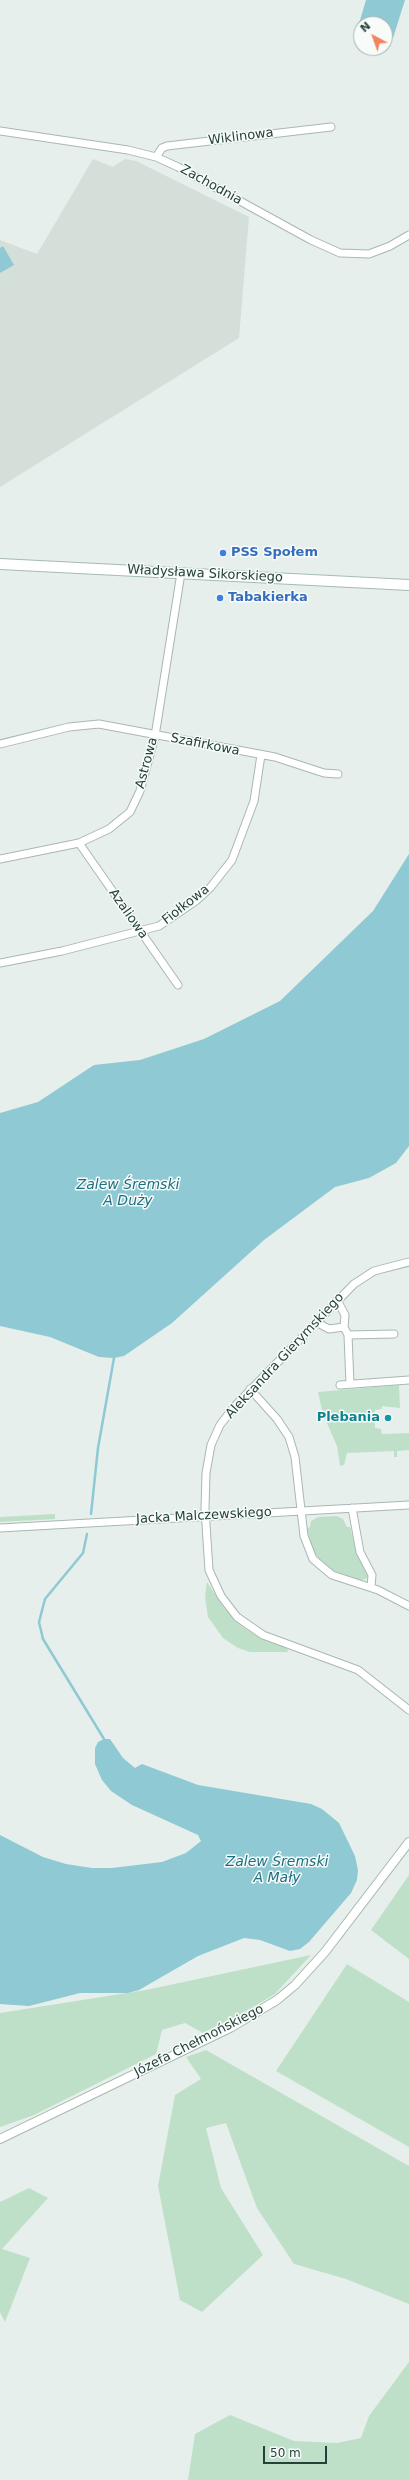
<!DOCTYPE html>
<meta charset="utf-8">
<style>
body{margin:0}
#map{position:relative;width:409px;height:2480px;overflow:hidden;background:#e6efeb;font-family:"DejaVu Sans",sans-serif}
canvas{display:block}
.north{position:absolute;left:353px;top:16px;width:40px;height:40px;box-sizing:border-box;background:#f7fbf9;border:1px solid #a3b1ad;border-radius:50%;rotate:319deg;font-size:11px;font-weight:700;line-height:16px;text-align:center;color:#24423a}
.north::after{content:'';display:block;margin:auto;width:14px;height:18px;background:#f4845f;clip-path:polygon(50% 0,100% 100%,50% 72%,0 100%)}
.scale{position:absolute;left:263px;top:2446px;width:64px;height:18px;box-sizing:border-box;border:2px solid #24423a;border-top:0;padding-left:5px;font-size:12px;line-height:14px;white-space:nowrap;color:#24423a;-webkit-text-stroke:3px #f7fbf9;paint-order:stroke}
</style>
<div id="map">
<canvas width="409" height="2480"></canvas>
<div class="north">N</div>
<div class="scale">50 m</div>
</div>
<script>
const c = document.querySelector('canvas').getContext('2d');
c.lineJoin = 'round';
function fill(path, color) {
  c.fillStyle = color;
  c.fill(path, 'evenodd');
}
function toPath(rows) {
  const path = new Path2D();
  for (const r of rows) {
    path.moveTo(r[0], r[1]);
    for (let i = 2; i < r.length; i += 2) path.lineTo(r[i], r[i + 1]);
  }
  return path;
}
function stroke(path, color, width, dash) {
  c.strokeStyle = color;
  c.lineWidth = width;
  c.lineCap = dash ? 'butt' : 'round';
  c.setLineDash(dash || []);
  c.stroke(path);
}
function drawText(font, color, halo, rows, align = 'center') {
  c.font = font + ' "DejaVu Sans",sans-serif';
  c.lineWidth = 3;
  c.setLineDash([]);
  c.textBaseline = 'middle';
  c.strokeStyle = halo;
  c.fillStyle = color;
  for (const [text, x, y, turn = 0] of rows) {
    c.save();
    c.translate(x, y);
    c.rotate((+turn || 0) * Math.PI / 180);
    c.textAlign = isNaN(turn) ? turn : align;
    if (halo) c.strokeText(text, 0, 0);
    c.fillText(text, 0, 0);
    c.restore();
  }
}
const built = toPath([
 [93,159,113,167,125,159,136,161,249,217,239,338,0,487,0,240,37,254]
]);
const green = toPath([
 [399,1385,400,1408,382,1406,382,1409,375,1410,375,1428,381,1429,382,1434,409,1433,409,1450,397,1451,397,1457,394,1457,394,1451,347,1453,344,1465,340,1466,337,1446,323,1414,318,1392],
 [55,1514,55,1519,0,1522,0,1517],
 [337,1516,343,1519,347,1527,350,1527,358,1557,368,1576,366,1579,360,1580,332,1570,320,1560,312,1548,307,1528,310,1527,311,1521,318,1517],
 [207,1582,224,1608,240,1625,258,1637,287,1648,288,1652,250,1652,238,1648,223,1638,208,1617,205,1597],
 [409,1875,409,1959,371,1930],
 [311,1955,275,1994,248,2010,203,2033,185,2023,162,2030,156,2054,34,2115,0,2127,0,2013,146,1990],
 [347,1964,409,2002,409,2147,276,2071],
 [206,2050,409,2166,409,2304,346,2279,294,2264,257,2208,226,2123,206,2128,221,2188,263,2255,202,2312,180,2300,158,2186,175,2095,201,2079,186,2057],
 [29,2188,48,2198,2,2249,30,2258,5,2322,0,2312,0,2202],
 [409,2362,409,2480,188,2480,195,2434,230,2415,294,2441,337,2443,361,2438,369,2416]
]);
const water = toPath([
 [366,0,405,0,393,38,385,36,385,24,361,24,361,28,358,27],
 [3,246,14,265,0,273,0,248],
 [409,854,409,1146,396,1163,369,1178,335,1187,264,1240,172,1323,124,1356,114,1358,99,1357,50,1337,0,1326,0,1113,38,1102,94,1065,140,1060,204,1039,280,1001,373,911],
 [104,1739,110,1739,123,1758,135,1768,142,1764,198,1785,311,1804,322,1809,339,1823,355,1856,358,1870,357,1880,351,1893,309,1942,300,1949,290,1951,260,1940,244,1938,198,1956,139,1990,128,1993,80,1993,29,2006,0,2004,0,1835,43,1857,66,1864,92,1868,112,1868,162,1862,186,1853,201,1841,198,1835,132,1805,111,1791,102,1780,95,1764,95,1748,98,1742]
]);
const stream = toPath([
 [91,1514,98,1448,114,1358],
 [87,1534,83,1553,45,1599,39,1622,43,1639,104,1739]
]);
const minor = toPath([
 [0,131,128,150,156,157,178,167,311,240,340,253,369,254,390,246,409,235],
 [156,157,162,148,167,146,331,127],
 [0,744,69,727,99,724,275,757,324,773,338,774],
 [79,843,178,985],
 [0,859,79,843,109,829,130,812,140,791,155,736,181,573],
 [0,963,62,951,159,926,197,900,210,888,232,860,254,801,261,755],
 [409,1262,374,1271,354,1284,234,1407,220,1425,211,1445,206,1473,205,1509,209,1570,221,1596,237,1617,263,1635,358,1670,409,1710],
 [337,1300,345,1315,344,1327,348,1335,350,1384],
 [316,1322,329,1329,344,1327],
 [348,1335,394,1334],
 [340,1385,409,1380],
 [250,1389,277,1419,289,1437,295,1457,304,1536,313,1559,332,1575,378,1590,409,1606],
 [352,1508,360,1552,372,1575,371,1587],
 [0,1528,409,1505]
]);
const tertiary = toPath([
 [0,2139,230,2028,277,2000,295,1985,325,1952,409,1842]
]);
const secondary = toPath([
 [0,564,409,585]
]);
const markers = [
 [223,553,4,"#3f7fe0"],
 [220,598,4,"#3f7fe0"],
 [388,1418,4,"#0f9aa8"]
];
const streetNames = [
 ["Wiklinowa",241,137,-7],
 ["Zachodnia",211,185,29],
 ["Władysława Sikorskiego",205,574,3],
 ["Szafirkowa",205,745,11],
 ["Astrowa",147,763,-75],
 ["Fiołkowa",186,905,-38],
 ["Azaliowa",128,914,55],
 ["Aleksandra Gierymskiego",285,1356,-47],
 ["Jacka Malczewskiego",204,1516,-3],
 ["Józefa Chełmońskiego",199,2041,-27]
];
const shopNames = [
 ["PSS Społem",231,553],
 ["Tabakierka",228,598]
];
const cultureNames = [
 ["Plebania",380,1418]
];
const waterNames = [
 ["Zalew Śremski",128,1185],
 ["A Duży",128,1201],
 ["Zalew Śremski",277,1862],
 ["A Mały",277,1878]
];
fill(built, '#d4dfda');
fill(green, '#bfe0c8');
fill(water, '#8ec9d4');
stroke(stream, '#8ec9d4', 2.5);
stroke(minor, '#a8b8b2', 9);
stroke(tertiary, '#a8b8b2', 10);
stroke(secondary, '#a4bbb3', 12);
stroke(minor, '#fff', 7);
stroke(tertiary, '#fff', 8);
stroke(secondary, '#fff', 10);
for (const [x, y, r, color] of markers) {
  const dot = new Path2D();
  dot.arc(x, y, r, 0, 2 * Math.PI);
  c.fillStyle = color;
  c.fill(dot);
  stroke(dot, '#f7fbf9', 1.5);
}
drawText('13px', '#24423a', '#f7fbf9', streetNames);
drawText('bold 13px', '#366cbe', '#f7fbf9', shopNames, 'left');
drawText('bold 13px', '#0d838f', '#f7fbf9', cultureNames, 'right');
drawText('italic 14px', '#1c6f80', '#f7fbf9', waterNames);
</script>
